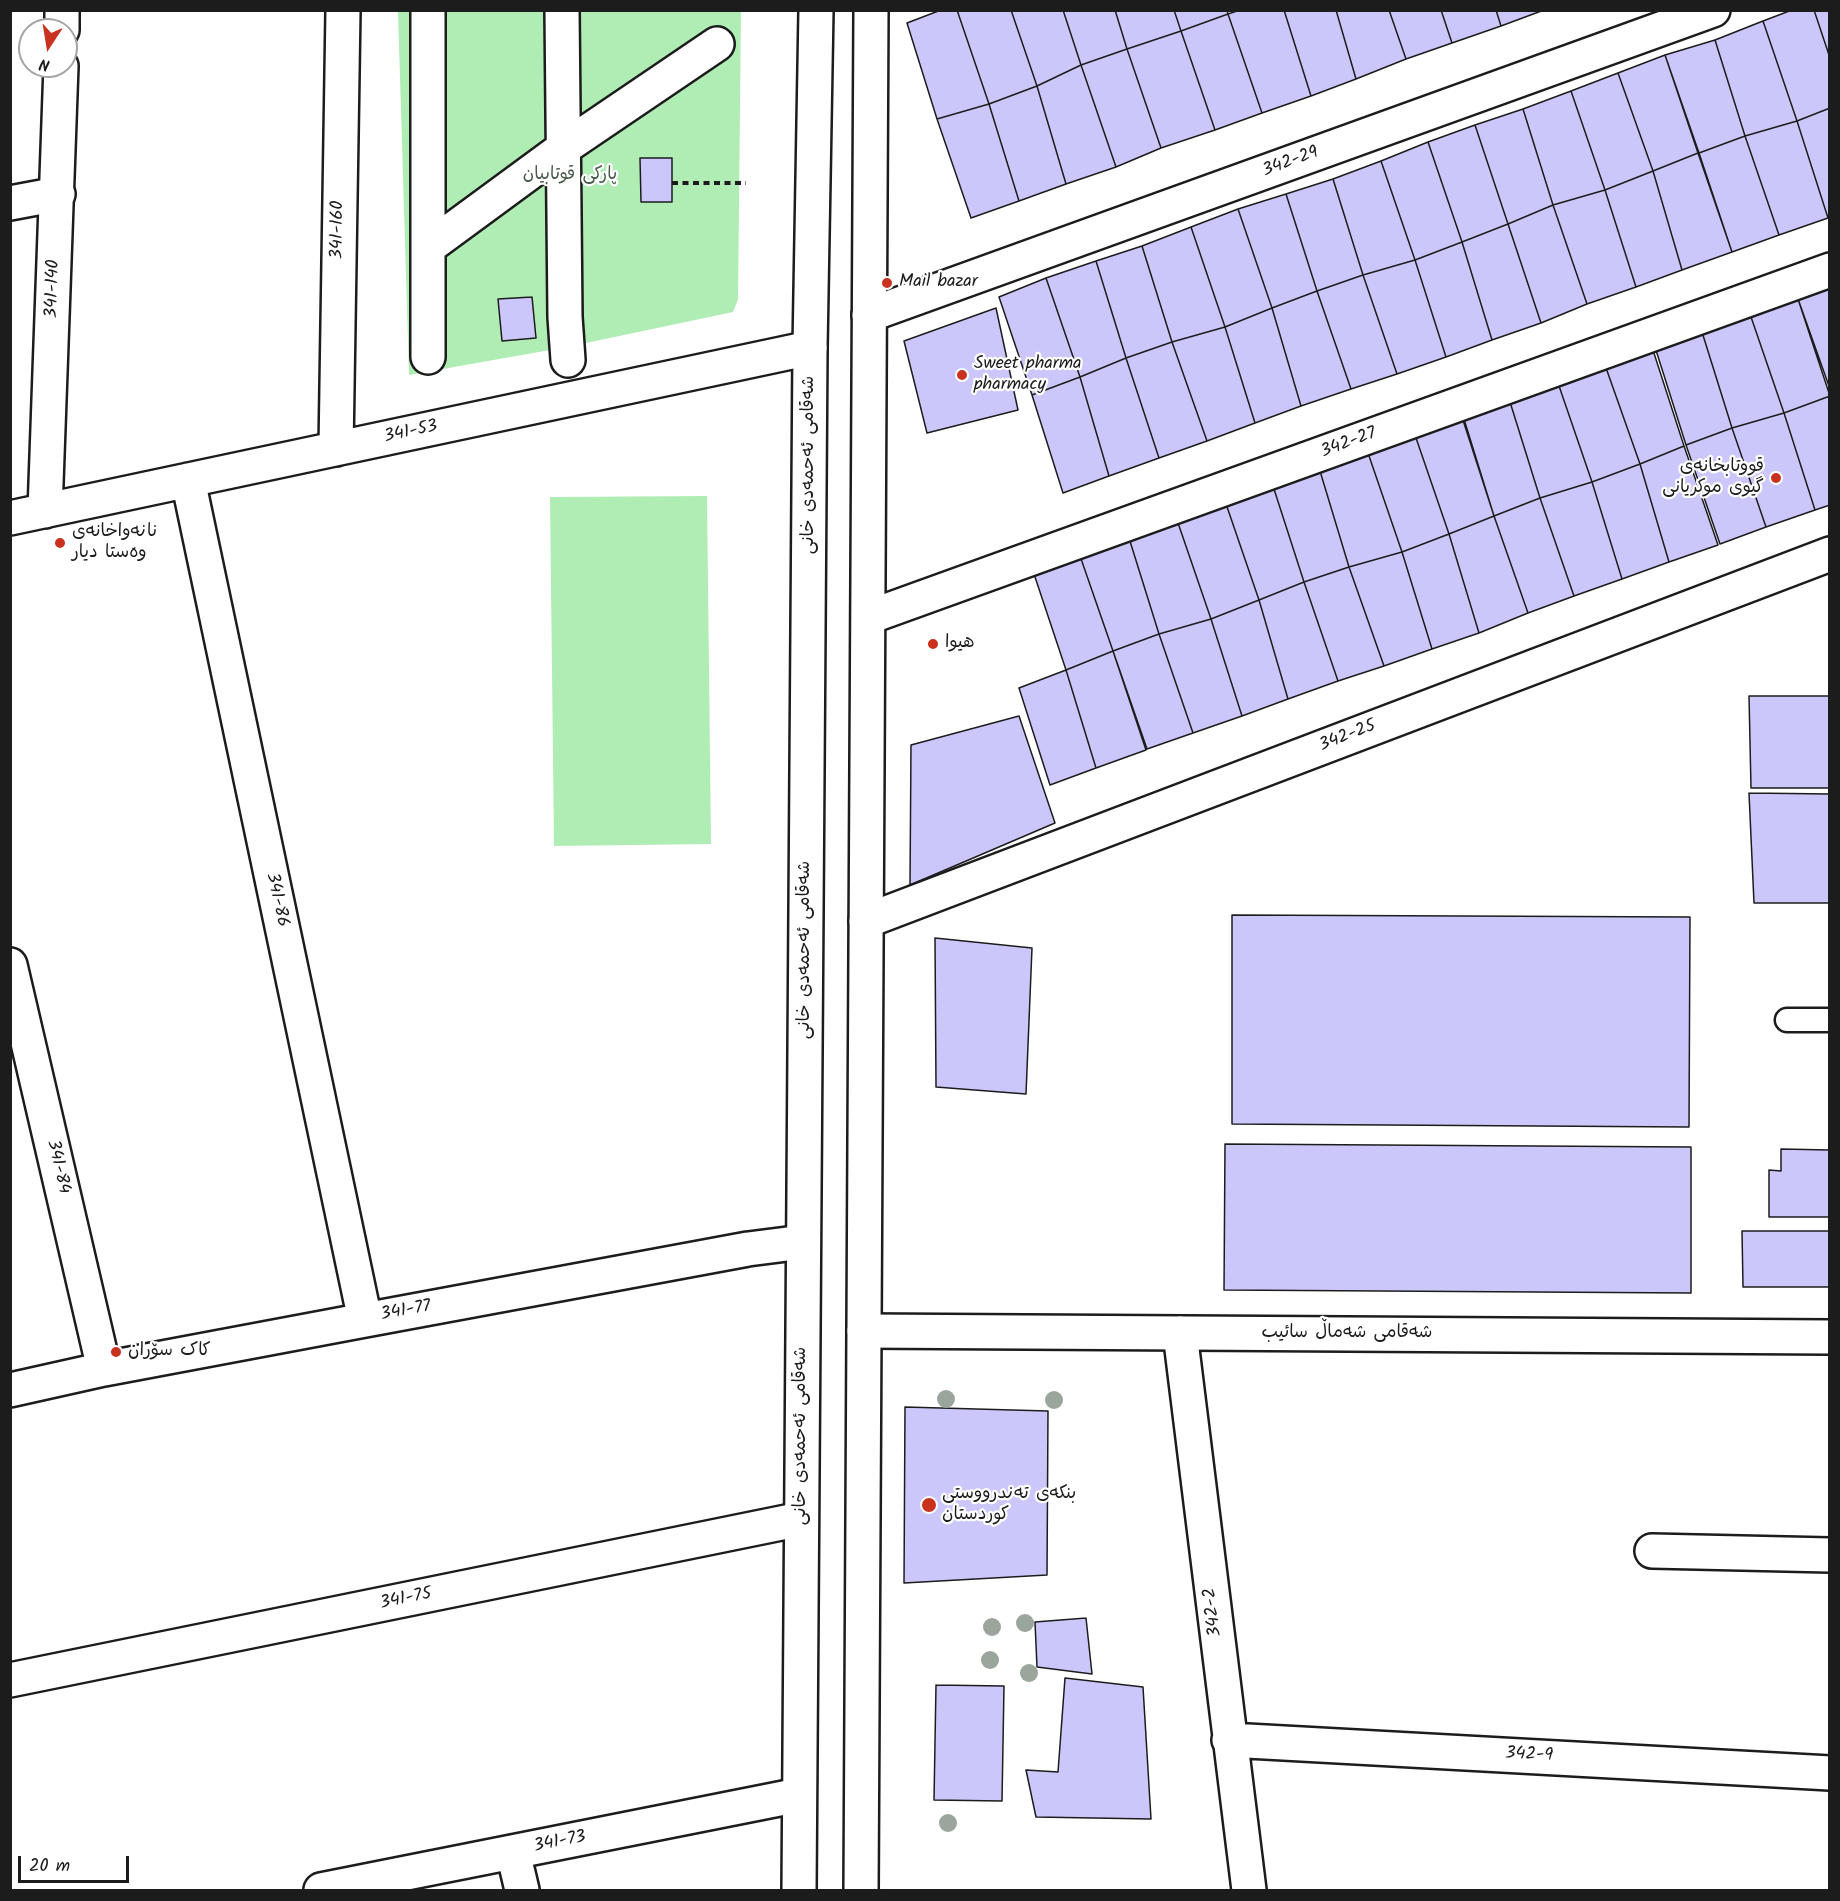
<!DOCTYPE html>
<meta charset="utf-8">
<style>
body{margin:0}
#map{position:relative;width:1840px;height:1901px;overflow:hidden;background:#fff;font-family:Kalam,sans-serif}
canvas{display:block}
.frame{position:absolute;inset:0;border:12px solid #1c1c1c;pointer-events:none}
.north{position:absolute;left:18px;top:18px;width:60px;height:60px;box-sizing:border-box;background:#fff;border:2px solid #a4a4a4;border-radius:50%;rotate:192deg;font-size:16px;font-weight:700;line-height:24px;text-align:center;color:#1c1c1c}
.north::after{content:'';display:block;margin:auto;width:21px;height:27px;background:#c8321e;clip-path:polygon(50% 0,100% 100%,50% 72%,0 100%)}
.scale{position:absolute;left:18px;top:1856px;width:111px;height:27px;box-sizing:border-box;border:3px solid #1c1c1c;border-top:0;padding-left:8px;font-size:18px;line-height:21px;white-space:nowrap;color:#1c1c1c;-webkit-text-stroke:4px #fff;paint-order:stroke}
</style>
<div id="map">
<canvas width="1840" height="1901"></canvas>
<div class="frame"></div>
<div class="north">N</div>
<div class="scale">20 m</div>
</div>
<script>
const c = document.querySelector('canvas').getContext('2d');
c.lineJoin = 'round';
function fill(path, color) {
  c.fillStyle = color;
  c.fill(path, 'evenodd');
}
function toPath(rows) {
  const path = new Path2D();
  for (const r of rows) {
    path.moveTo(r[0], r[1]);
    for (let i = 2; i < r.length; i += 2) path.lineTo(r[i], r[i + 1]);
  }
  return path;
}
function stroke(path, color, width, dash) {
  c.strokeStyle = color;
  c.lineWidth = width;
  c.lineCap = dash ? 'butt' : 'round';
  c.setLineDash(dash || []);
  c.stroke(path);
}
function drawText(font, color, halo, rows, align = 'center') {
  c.font = font + ' Kalam,"Playpen Sans Arabic",sans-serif';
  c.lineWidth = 4.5;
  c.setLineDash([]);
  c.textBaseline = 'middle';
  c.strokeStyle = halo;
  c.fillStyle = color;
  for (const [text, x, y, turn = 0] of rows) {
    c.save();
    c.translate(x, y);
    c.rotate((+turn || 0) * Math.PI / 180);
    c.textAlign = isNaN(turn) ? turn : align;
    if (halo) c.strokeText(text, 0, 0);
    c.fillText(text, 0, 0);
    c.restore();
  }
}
const green = toPath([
 [398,11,741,11,738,299,733,312,567,347,409,375],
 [707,496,711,844,554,846,550,497]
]);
const building = toPath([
 [941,10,957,10,989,104,937,119,907,23,941,10],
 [957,10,1011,10,1037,86,989,104,957,10],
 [1011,10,1063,10,1081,65,1037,86,1011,10],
 [1063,10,1115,10,1127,49,1081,65,1063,10],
 [1115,10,1174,10,1181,31,1127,49,1115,10],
 [1174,10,1227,10,1228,14,1181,31,1174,10],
 [1240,10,1284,10,1311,96,1262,113,1228,14,1240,10],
 [1284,10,1336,10,1356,79,1311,96,1284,10],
 [1336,10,1389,10,1406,59,1356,79,1336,10],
 [1389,10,1441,10,1452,43,1406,59,1389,10],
 [1441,10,1496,10,1501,26,1452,43,1441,10],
 [1496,10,1544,10,1501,26,1496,10],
 [1792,10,1814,10,1830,58,1830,108,1797,121,1763,21,1792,10],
 [1814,10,1830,10,1830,58,1814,10],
 [1228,14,1262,113,1215,130,1181,31,1228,14],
 [1763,21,1797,121,1745,136,1715,40,1763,21],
 [1181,31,1215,130,1161,148,1127,49,1181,31],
 [1715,40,1745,136,1699,153,1665,55,1715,40],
 [1127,49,1161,148,1116,167,1081,65,1127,49],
 [1665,55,1698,153,1653,171,1618,73,1665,55],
 [1081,65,1116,167,1066,184,1037,86,1081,65],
 [1618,73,1653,171,1605,190,1571,91,1618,73],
 [1037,86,1066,184,1019,201,989,104,1037,86],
 [1571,91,1605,190,1553,205,1523,109,1571,91],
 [989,104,1019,201,971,218,937,119,989,104],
 [1830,108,1830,217,1828,218,1797,121,1830,108],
 [1523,109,1553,205,1508,224,1475,125,1523,109],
 [1797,121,1828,218,1779,235,1745,136,1797,121],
 [1475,125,1508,224,1462,242,1428,142,1475,125],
 [1745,136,1779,235,1732,252,1699,153,1745,136],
 [1428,142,1462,242,1415,260,1381,161,1428,142],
 [1698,153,1732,252,1682,270,1653,171,1698,153],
 [640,158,672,158,672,202,641,202,640,158],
 [1381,161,1415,260,1363,275,1333,179,1381,161],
 [1653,171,1682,270,1636,287,1605,190,1653,171],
 [1333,179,1363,275,1317,291,1286,194,1333,179],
 [1605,190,1636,287,1587,304,1553,205,1605,190],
 [1286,194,1317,291,1272,308,1238,209,1286,194],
 [1553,205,1587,304,1541,323,1508,224,1553,205],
 [1238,209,1272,308,1225,327,1191,227,1238,209],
 [1508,224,1541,323,1492,340,1462,242,1508,224],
 [1191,227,1225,327,1172,342,1142,246,1191,227],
 [1462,242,1492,340,1446,357,1415,260,1462,242],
 [1142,246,1172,342,1126,358,1096,261,1142,246],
 [1415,260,1446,357,1397,374,1363,275,1415,260],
 [1096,261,1126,358,1080,377,1046,278,1096,261],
 [1363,275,1397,374,1351,389,1317,291,1363,275],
 [1046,278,1080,377,1032,395,999,297,1046,278],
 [1830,284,1830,389,1797,296,1830,284],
 [1317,291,1351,389,1301,406,1272,308,1317,291],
 [1797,296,1830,396,1784,413,1750,314,1797,296],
 [532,297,536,338,502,341,498,299,532,297],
 [996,308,1018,410,927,433,904,341,996,308],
 [1272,308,1301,406,1255,423,1225,327,1272,308],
 [1750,314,1784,413,1732,428,1702,332,1750,314],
 [1225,327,1255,423,1207,441,1172,342,1225,327],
 [1702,332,1732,428,1686,445,1655,347,1702,332],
 [1172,342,1207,441,1159,458,1126,358,1172,342],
 [1652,347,1684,446,1640,464,1605,365,1652,347],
 [1126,358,1159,458,1109,476,1080,377,1126,358],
 [1605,365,1640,464,1592,482,1558,383,1605,365],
 [1080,377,1109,476,1063,493,1032,395,1080,377],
 [1558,383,1592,482,1540,498,1510,402,1558,383],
 [1830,396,1830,505,1815,510,1784,413,1830,396],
 [1510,402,1540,498,1494,516,1463,416,1510,402],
 [1784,413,1815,510,1766,527,1732,428,1784,413],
 [1462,417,1494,516,1449,534,1415,435,1462,417],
 [1732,428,1766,527,1720,544,1686,445,1732,428],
 [1415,435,1449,534,1402,552,1368,453,1415,435],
 [1684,446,1718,545,1669,562,1640,464,1684,446],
 [1368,453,1402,552,1349,567,1320,471,1368,453],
 [1640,464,1669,562,1622,579,1592,482,1640,464],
 [1320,471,1349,567,1304,582,1273,486,1320,471],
 [1592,482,1622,579,1574,596,1540,498,1592,482],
 [1273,486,1304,582,1259,600,1225,501,1273,486],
 [1540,498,1574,596,1528,613,1494,516,1540,498],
 [1225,501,1259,600,1211,619,1177,520,1225,501],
 [1494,516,1528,613,1479,633,1449,534,1494,516],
 [1177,520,1211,619,1159,634,1129,538,1177,520],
 [1449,534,1479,633,1432,649,1402,552,1449,534],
 [1129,538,1159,634,1113,651,1079,553,1129,538],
 [1402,552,1432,649,1384,666,1349,567,1402,552],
 [1079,553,1113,651,1066,670,1033,571,1079,553],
 [1349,567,1384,666,1338,681,1304,582,1349,567],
 [1304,582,1338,681,1288,699,1259,600,1304,582],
 [1259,600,1288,699,1242,716,1211,619,1259,600],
 [1211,619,1242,716,1193,733,1159,634,1211,619],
 [1159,634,1193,733,1147,749,1113,651,1159,634],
 [1113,651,1146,750,1096,768,1066,670,1113,651],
 [1066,670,1096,768,1050,785,1019,688,1066,670],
 [1749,696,1830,696,1830,788,1751,788,1749,696],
 [1019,716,1055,823,910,885,911,745,1019,716],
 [1749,793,1830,794,1830,903,1754,903,1749,793],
 [1232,915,1690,917,1689,1127,1232,1124,1232,915],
 [935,938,1032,948,1026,1094,936,1087,935,938],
 [1225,1144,1691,1147,1691,1293,1224,1290,1225,1144],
 [1781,1149,1830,1150,1830,1217,1769,1217,1769,1170,1781,1171,1781,1149],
 [1742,1231,1830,1231,1830,1287,1743,1287,1742,1231],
 [905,1407,1048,1411,1047,1575,904,1583,905,1407],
 [1086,1618,1092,1674,1037,1667,1035,1622,1086,1618],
 [1065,1678,1143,1687,1151,1819,1036,1817,1026,1770,1058,1772,1065,1678],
 [936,1685,1004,1686,1002,1801,934,1800,936,1685]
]);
const path = toPath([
 [672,183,746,183]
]);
const service = toPath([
 [1787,1020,1830,1020]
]);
const pedestrian = toPath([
 [562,10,565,317,568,360],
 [430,246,562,149,717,44],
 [428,357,428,10]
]);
const minor = toPath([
 [62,30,62,10],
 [10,203,58,194],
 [869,315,1713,10],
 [336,449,343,10],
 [188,480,365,1320],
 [45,511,61,66],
 [10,518,810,348],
 [869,617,1830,270],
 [866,921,1830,554],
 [10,965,104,1369],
 [1180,1333,1249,1890],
 [10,1390,104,1369,365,1320,748,1249,803,1242],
 [1652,1551,1830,1555],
 [10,1680,801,1519],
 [1229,1740,1830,1773],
 [513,1852,522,1890],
 [321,1890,799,1795]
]);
const tertiary = toPath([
 [864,1331,1830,1337]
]);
const secondary = toPath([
 [799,1890,810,348,816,10],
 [861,1890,871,10]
]);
const trees = [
 [946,1399],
 [1054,1400],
 [1025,1623],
 [992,1627],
 [990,1660],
 [1029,1673],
 [948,1823]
];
const markers = [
 [887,283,6,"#c8321e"],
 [962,375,6,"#c8321e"],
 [1776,478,6,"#c8321e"],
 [60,543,6,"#c8321e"],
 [933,644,6,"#c8321e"],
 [116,1352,6,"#c8321e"],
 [929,1505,8,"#c8321e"]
];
const streetNames = [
 ["342-29",1291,163,-20],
 ["341-160",339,230,-89],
 ["341-140",54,289,-88],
 ["341-53",411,433,-12],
 ["342-27",1349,444,-20],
 ["شەقامی ئەحمەدی خانی",810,465,-90],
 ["342-25",1348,737,-21],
 ["341-86",276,900,78],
 ["شەقامی ئەحمەدی خانی",806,950,-90],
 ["341-84",57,1167,77],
 ["341-77",406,1312,-10],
 ["شەقامی شەماڵ سائیب",1347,1334],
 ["شەقامی ئەحمەدی خانی",802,1436,-90],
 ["341-75",406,1600,-11],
 ["342-2",1214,1612,-97],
 ["342-9",1529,1756,3],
 ["341-73",560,1843,-11]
];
const parkNames = [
 ["پارکی قوتابیان",570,176]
];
const poiNames = [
 ["Mail bazar",899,283],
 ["Sweet pharma",974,365],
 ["pharmacy",974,386],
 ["قووتابخانەی",1764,468,"right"],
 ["گيوی موكريانی",1764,489,"right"],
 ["نانەواخانەی",72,533],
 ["وەستا دیار",72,554],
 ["هيوا",945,644],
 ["کاک سۆران",128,1352],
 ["بنکەی تەندرووستی",942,1495],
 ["کوردستان",942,1516]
];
fill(green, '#b0edb4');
fill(building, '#ccc7fa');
stroke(building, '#1c1c1c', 1.5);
stroke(service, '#1c1c1c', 27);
stroke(pedestrian, '#1c1c1c', 38);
stroke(minor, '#1c1c1c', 38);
stroke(tertiary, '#1c1c1c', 38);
stroke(secondary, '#1c1c1c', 38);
stroke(path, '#1c1c1c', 4, [6, 4.5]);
stroke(service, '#fff', 22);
stroke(pedestrian, '#fff', 33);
stroke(minor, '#fff', 33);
stroke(tertiary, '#fff', 33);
stroke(secondary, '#fff', 33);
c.fillStyle = '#9aa59b';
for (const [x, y] of trees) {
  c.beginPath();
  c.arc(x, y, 9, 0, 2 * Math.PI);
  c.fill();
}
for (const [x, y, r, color] of markers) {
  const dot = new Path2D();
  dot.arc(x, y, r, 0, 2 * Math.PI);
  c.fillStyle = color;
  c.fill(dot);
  stroke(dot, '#fff', 2);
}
drawText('18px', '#1c1c1c', '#fff', streetNames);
drawText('18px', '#485b4a', '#fff', parkNames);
drawText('18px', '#1c1c1c', '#fff', poiNames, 'left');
</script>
